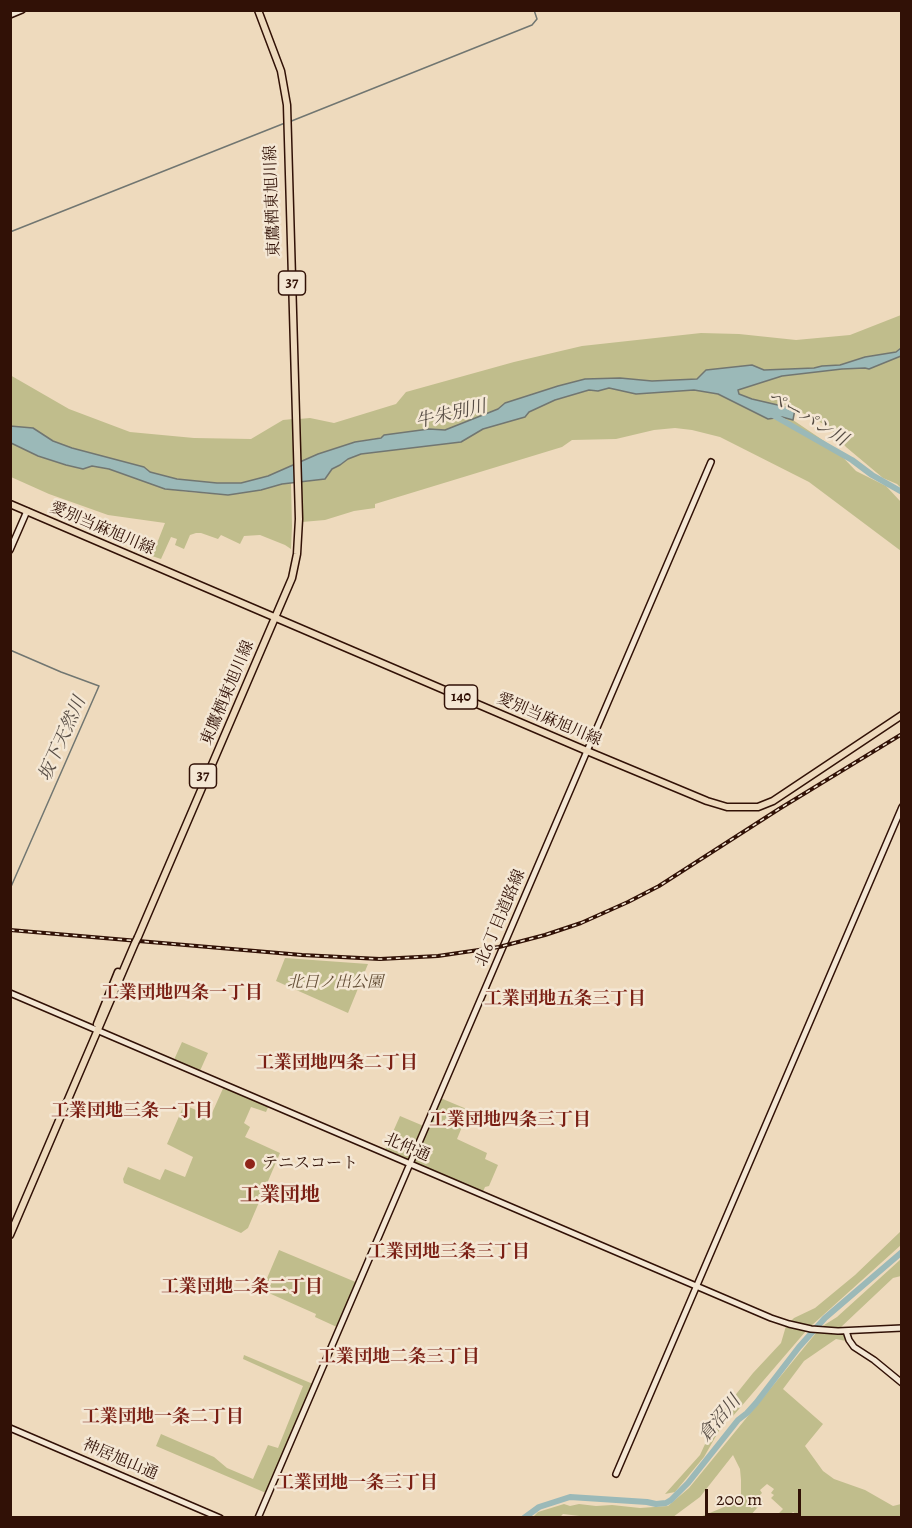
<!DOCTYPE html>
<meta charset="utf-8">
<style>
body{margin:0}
#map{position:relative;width:912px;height:1528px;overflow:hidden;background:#eedabd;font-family:Alegreya,serif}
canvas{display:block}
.frame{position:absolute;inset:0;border:12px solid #311106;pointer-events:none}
.scale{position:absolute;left:705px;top:1489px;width:96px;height:27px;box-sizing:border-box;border:3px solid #311106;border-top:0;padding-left:8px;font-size:18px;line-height:21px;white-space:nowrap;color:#311106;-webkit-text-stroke:4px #f4e7d4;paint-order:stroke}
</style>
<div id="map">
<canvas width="912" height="1528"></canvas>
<div class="frame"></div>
<div class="scale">200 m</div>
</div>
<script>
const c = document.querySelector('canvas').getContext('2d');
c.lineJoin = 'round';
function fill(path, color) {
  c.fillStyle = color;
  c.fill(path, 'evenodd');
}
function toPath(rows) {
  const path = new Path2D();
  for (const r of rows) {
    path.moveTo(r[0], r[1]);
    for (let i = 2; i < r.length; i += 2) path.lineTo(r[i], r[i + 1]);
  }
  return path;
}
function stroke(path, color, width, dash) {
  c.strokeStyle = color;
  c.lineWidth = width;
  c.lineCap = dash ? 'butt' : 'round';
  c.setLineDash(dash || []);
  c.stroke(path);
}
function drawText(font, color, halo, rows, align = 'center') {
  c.font = font + ' Alegreya,"Noto Serif JP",serif';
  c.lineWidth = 5;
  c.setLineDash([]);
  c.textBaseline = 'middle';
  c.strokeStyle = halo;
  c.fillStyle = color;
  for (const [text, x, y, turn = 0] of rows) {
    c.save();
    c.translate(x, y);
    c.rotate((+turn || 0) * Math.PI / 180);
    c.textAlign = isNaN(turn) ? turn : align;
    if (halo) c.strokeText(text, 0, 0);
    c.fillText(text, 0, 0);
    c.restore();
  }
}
const green = toPath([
 [901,315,901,348,896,352,865,357,840,365,822,366,815,368,763,370,752,366,706,370,698,379,652,381,620,378,585,379,558,386,506,403,498,409,445,430,429,429,355,442,318,454,300,462,299,419,310,418,334,423,396,404,406,392,514,362,582,346,701,333,739,334,796,340,850,335],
 [901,356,901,488,897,484,883,478,846,447,829,427,795,409,752,399,738,394,738,390,782,376,842,369,869,369],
 [10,375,69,409,130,432,194,438,251,439,283,420,293,419,293,465,268,476,241,483,217,483,177,479,150,472,144,467,72,448,53,441,33,428,11,426],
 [609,388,636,394,694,390,718,394,768,419,782,417,793,420,833,447,856,471,886,486,901,502,901,551,809,482,720,437,692,430,675,428,654,430,616,439,572,440,562,447,375,504,375,508,354,511,325,520,302,522,302,482,324,479,332,469,340,465,348,459,361,454,461,442,483,429,524,417,529,412,555,400,589,390,598,391],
 [11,443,38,456,66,465,83,469,92,466,109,469,165,489,189,492,228,495,261,490,282,484,291,483,292,526,291,549,285,545,260,535,244,536,240,544,221,535,218,539,201,533,196,533,190,535,184,549,175,545,177,539,171,537,161,559,152,556,165,523,108,515,49,494,11,477],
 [285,958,368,964,348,1013,276,981],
 [182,1042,208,1053,199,1073,173,1062],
 [225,1084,270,1103,266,1112,251,1107,244,1123,250,1127,245,1137,280,1153,248,1228,241,1233,124,1183,123,1179,128,1167,160,1180,165,1169,185,1177,193,1157,167,1144,184,1105,201,1112,203,1110,212,1113],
 [438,1097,469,1110,457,1139,487,1153,485,1159,498,1165,489,1186,485,1187,482,1194,384,1152,400,1116,426,1127],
 [901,1231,901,1245,811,1326,790,1322,794,1318,815,1308,855,1275],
 [279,1250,358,1283,339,1328,315,1317,316,1314,262,1290],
 [901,1259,901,1276,893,1278,840,1328,821,1327,837,1317],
 [787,1325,806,1331,733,1416,724,1422,704,1457,675,1492,665,1494,700,1455,717,1418,753,1373,781,1343,786,1326],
 [816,1333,844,1334,846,1341,836,1339,804,1361,783,1389,823,1424,805,1446,823,1471,834,1479,865,1490,893,1506,901,1504,901,1517,866,1518,861,1516,860,1518,801,1517,793,1512,788,1517,780,1517,777,1515,783,1509,771,1498,774,1495,771,1493,774,1489,767,1484,760,1490,762,1493,758,1497,763,1501,750,1516,751,1517,700,1517,741,1500,741,1480,740,1469,733,1455,700,1497,673,1517,596,1518,563,1514,560,1517,533,1517,538,1512,564,1504,570,1506,579,1504,596,1506,612,1505,640,1508,668,1506,689,1488],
 [244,1355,313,1384,266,1493,156,1446,161,1434,214,1457,227,1468,253,1479,268,1445,278,1448,303,1386,243,1359]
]);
const water = toPath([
 [901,348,901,356,869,369,865,368,842,369,782,376,738,390,739,394,752,399,795,409,793,420,782,417,768,419,718,394,694,390,636,394,609,388,598,391,589,390,555,400,529,412,525,417,483,429,461,442,361,454,348,459,340,465,332,469,325,479,282,484,261,490,228,495,165,489,109,469,92,466,83,469,66,465,38,456,11,443,10,426,33,428,53,441,72,448,144,467,150,472,177,479,217,483,241,483,268,476,318,454,355,442,381,438,384,435,429,429,445,430,498,409,505,403,558,386,585,379,620,378,652,381,697,379,706,370,752,365,764,370,814,368,822,366,840,365,865,357,896,352,901,348]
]);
const stream = toPath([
 [10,18,24,12],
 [289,122,532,25,537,19,534,10],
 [10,232,285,123],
 [10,650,61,672,99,686,10,889]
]);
const river = toPath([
 [771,414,852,460,872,475,902,492],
 [524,1518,539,1507,570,1497,647,1502,656,1504,666,1503,671,1500,688,1483,738,1420,747,1413,756,1403,799,1347,825,1318,902,1252]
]);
const secondary = toPath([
 [10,15,22,10],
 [10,550,27,511],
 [10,993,771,1318,789,1324,811,1329,838,1331,902,1328],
 [846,1331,849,1340,854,1347,874,1360,902,1383],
 [10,1428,220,1518],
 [616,1474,902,807],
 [258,1518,711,462]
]);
const primary = toPath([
 [10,504,587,751,707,801,727,807,758,807,773,801,902,715],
 [138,937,292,578,297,554,299,519,287,105,281,71,258,10],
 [97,1024,118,972],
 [10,1235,135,943]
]);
const rail = toPath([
 [10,930,302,955,380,959,438,956,499,947,545,935,581,923,628,902,659,886,779,809,902,734]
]);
const primaryBridge = toPath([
 [135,943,138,937]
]);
const markers = [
 [250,1164,6,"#8f2418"]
];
const shields = [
 [292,283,27],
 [461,697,33],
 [203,776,27]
];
const shieldNames = [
 ["37",292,283],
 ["140",461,697],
 ["37",203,776]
];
const streetNames = [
 ["東鷹栖東旭川線",273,201,-92],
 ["愛別当麻旭川線",102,529,23],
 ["東鷹栖東旭川線",228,693,-67],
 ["愛別当麻旭川線",549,720,23],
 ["北6丁目道路線",501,918,-67],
 ["北仲通",407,1148,23],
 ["神居旭山通",120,1460,23]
];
const parkNames = [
 ["北日ノ出公園",335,983]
];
const poiNames = [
 ["テニスコート",262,1164]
];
const waterNames = [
 ["牛朱別川",451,415,-13],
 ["ペーパン川",807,419,31],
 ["坂下天然川",63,739,-66],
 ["倉沼川",720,1419,-50]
];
const neighbourhoodNames = [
 ["工業団地四条一丁目",182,994],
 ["工業団地五条三丁目",565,1000],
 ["工業団地四条二丁目",337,1064],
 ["工業団地三条一丁目",132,1112],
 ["工業団地四条三丁目",510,1121],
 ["工業団地三条三丁目",449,1253],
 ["工業団地二条二丁目",242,1288],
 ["工業団地二条三丁目",399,1358],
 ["工業団地一条二丁目",163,1418],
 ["工業団地一条三丁目",357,1484]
];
const quarterNames = [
 ["工業団地",280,1196]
];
fill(green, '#c0bd8c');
fill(water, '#9bb9b8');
stroke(water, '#717671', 1.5);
stroke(stream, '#717671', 1.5);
stroke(river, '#9bb9b8', 6);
stroke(secondary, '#311106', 8);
stroke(primary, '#311106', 9);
stroke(secondary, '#f4e7d4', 5);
stroke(primary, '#eedabd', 6);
stroke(rail, '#311106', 4);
stroke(rail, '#f4e7d4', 1.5, [4.5]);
stroke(primaryBridge, '#311106', 9, []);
stroke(primaryBridge, '#eedabd', 6);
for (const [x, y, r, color] of markers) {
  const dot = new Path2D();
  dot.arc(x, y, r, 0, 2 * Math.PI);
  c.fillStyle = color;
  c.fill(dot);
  stroke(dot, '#f4e7d4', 2);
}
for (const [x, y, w] of shields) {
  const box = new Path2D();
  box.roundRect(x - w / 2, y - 12, w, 24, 4.5);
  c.fillStyle = '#f4e7d4';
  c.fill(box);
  stroke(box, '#311106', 1.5);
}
drawText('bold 15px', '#311106', null, shieldNames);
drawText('16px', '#311106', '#f4e7d4', streetNames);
drawText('italic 16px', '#634d35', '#f4e7d4', parkNames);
drawText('16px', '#311106', '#f4e7d4', poiNames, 'left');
drawText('italic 18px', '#564c44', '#f4e7d4', waterNames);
drawText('bold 18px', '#7a1f14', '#f4e7d4', neighbourhoodNames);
drawText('bold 20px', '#7a1f14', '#f4e7d4', quarterNames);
</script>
